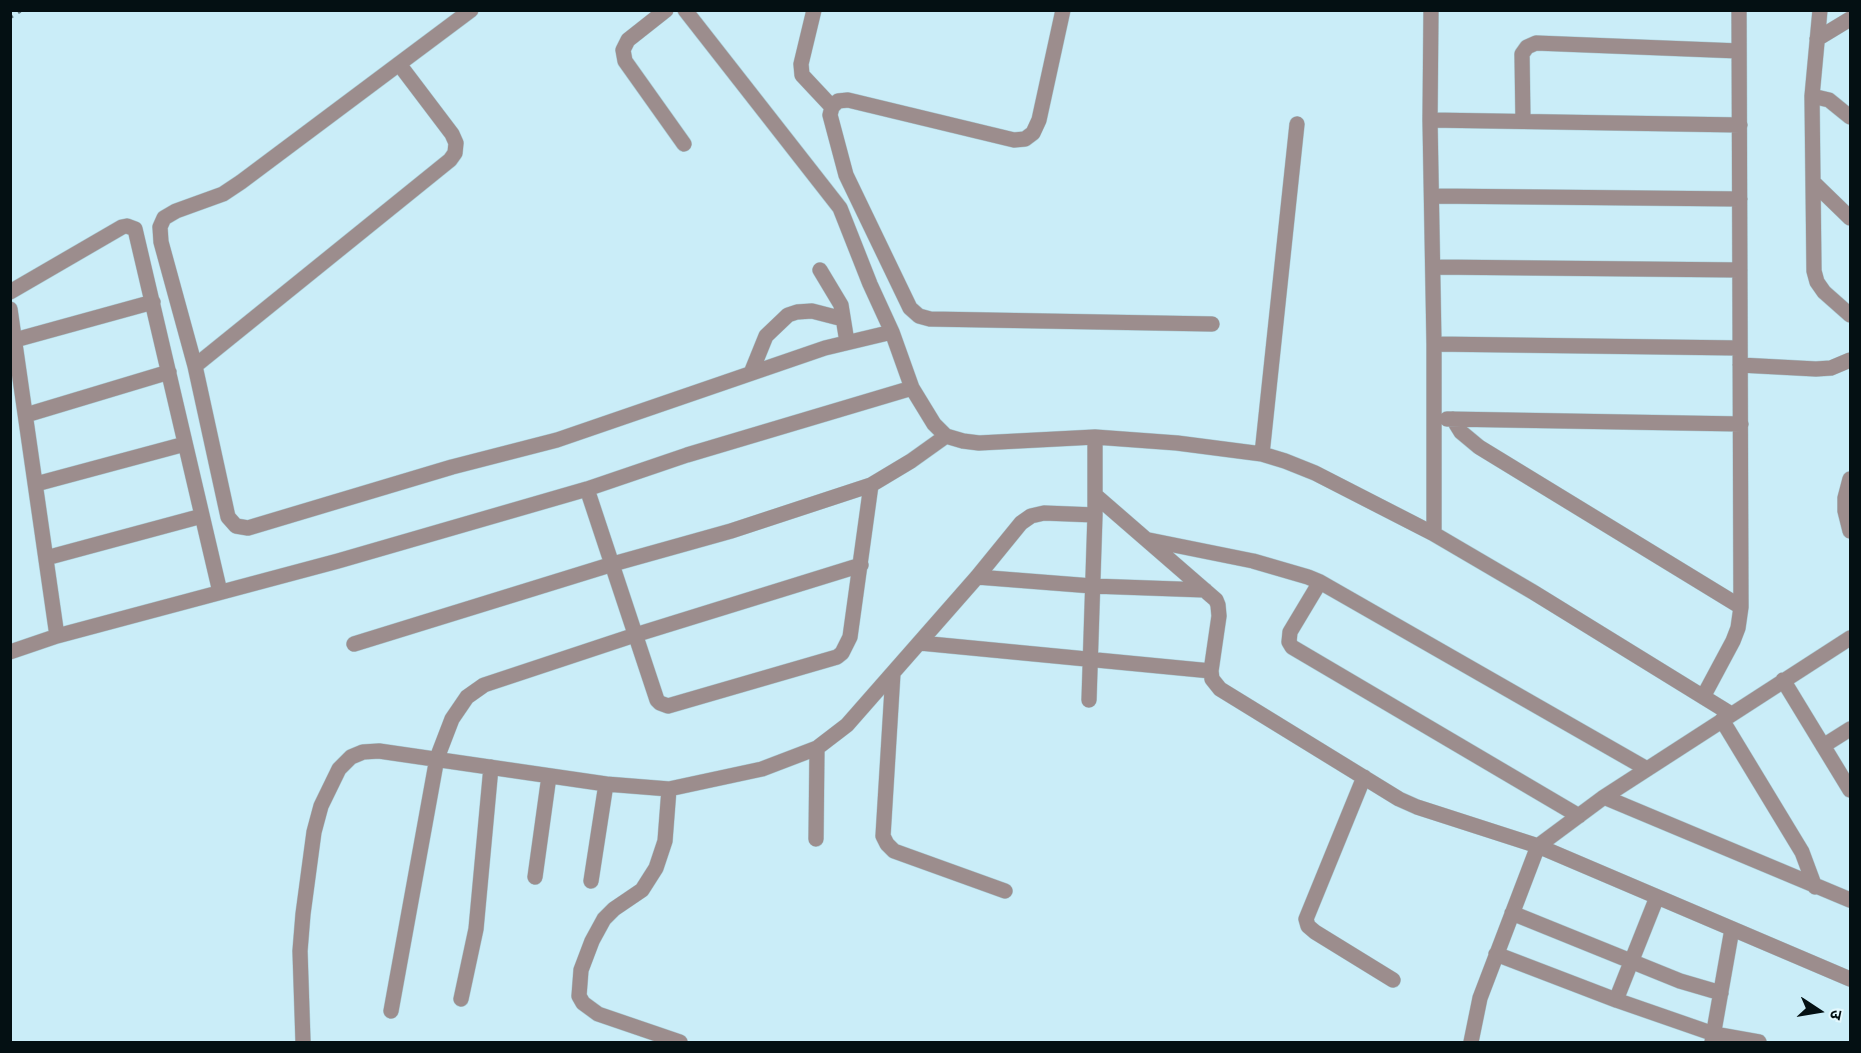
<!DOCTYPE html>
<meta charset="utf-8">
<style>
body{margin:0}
#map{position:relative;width:1861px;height:1053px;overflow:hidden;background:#caedf8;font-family:"Exo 2","Noto Sans Devanagari",sans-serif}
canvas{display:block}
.frame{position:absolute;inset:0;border:12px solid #041013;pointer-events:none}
.north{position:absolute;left:1789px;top:981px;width:60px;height:60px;-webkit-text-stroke:4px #e3f8fe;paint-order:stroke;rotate:102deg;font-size:16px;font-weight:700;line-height:24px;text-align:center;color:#041013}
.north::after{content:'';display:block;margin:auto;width:21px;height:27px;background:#041013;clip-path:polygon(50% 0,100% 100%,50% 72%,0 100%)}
</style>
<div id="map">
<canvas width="1861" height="1053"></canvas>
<div class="frame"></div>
<div class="north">उ</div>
</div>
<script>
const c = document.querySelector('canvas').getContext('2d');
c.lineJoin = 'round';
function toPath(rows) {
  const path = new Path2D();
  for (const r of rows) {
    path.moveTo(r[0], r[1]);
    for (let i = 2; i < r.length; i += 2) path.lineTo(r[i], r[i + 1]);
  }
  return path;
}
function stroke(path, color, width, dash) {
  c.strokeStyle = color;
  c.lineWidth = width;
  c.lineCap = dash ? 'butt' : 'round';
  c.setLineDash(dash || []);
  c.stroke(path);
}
const minor = toPath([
 [471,10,241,182,223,194,176,211,164,218,160,227,161,242,195,366,228,517,236,526,248,528,452,467,557,440,825,348,892,332],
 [666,10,628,40,623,50,625,61,684,144],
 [685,10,840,208,870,284,892,332,912,388,934,424,946,436,963,441,979,443,1095,437,1177,443,1262,454,1285,461,1315,473,1434,534,1533,592,1731,714],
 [814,10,801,64,802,75,832,107],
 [1063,10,1039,120,1033,133,1025,139,1014,140,848,100,838,101,832,107,830,115,846,175,910,308,919,316,930,319,1212,324],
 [1431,10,1430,120,1434,344,1434,534],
 [1820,10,1812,96,1814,271,1817,282,1824,292,1850,315],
 [1817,39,1850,19],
 [1812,96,1829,100,1850,117],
 [1430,120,1740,125],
 [1523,121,1522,54,1527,47,1536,43,1739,51],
 [1815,184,1850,218],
 [1432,196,1740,199],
 [1433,267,1740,270],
 [820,270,841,305,847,342],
 [10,292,122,227,127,226,135,229,220,592],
 [10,309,57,636],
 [15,340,153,302],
 [1434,344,1739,348],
 [1740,365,1816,369,1831,368,1850,360],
 [195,366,450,160,455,153,456,143,452,134,399,64],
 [751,373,766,336,788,315,797,312,812,311,843,319],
 [26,415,169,372],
 [1447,419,1741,424],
 [1453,419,1461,432,1479,447,1741,607],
 [1262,454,1297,124],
 [1850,479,1845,498,1845,511,1850,531],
 [36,484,185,444],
 [587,489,657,700,660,703,668,706,837,657,842,653,850,637,871,485],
 [1095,495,1216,600,1218,605,1219,616,1211,671,1212,679,1220,689,1399,799,1417,807,1538,846,1850,979],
 [1149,540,1253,561,1308,577,1320,582,1647,769],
 [46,558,202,516],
 [977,577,1092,586,1205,590],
 [1320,582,1290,632,1289,642,1292,647,1579,816],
 [920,643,1211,671],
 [354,644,613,564,731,531,871,485,911,461,946,436],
 [10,652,57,636,338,561,587,489,687,455,912,388],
 [893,673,883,836,887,844,894,851,1005,891],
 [1783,680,1850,790],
 [1703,697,1733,641,1738,628,1741,607,1739,10],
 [1089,700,1095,515,1095,437],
 [1722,720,1802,852,1815,887],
 [1823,746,1850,729],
 [1364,777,1306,919,1308,926,1315,932,1393,980],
 [669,789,665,841,656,868,642,890,614,909,604,919,592,941,581,970,579,996,583,1003,598,1014,680,1042],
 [1604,797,1850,900],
 [816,839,817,748],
 [535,877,549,776],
 [591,881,606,784],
 [1512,913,1680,981,1721,993],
 [1496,954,1616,1000,1714,1034,1759,1042],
 [461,999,476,929,491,767],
 [1616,1000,1657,897],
 [391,1011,437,758,452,719,467,697,484,685,635,635,861,565],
 [303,1042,300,951,303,914,314,832,321,806,339,769,351,757,363,752,379,751,606,784,669,789,762,769,817,748,847,725,977,577,1021,523,1031,516,1044,513,1095,515],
 [1471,1042,1480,998,1538,846,1604,797,1850,638],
 [1712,1042,1732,929]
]);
const rail = toPath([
 [10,17,21,10]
]);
stroke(minor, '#aacad3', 16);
stroke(minor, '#9c8d8d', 15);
stroke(rail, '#647b82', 4.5, [3, 6]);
</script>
